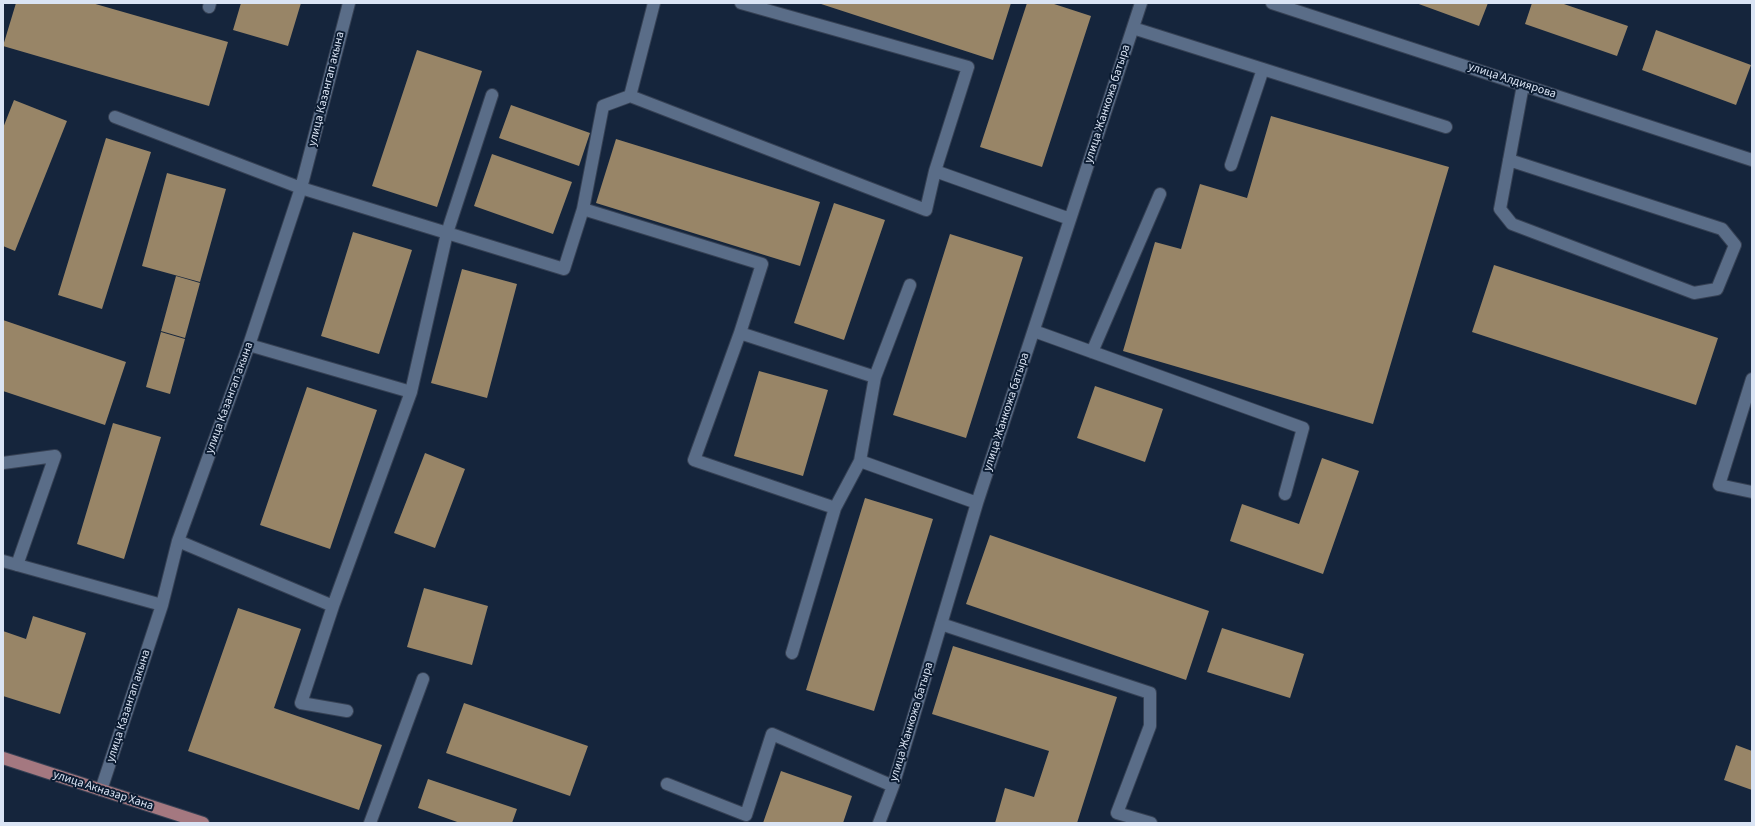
<!DOCTYPE html>
<meta charset="utf-8">
<style>
body{margin:0}
#map{position:relative;width:1755px;height:826px;overflow:hidden;background:#15253c;font-family:"Source Sans 3",sans-serif}
canvas{display:block}
.frame{position:absolute;inset:0;border:4px solid #dae4f4;pointer-events:none}
</style>
<div id="map">
<canvas width="1755" height="826"></canvas>
<div class="frame"></div>
</div>
<script>
const c = document.querySelector('canvas').getContext('2d');
c.lineJoin = 'round';
function fill(path, color) {
  c.fillStyle = color;
  c.fill(path, 'evenodd');
}
function toPath(rows) {
  const path = new Path2D();
  for (const r of rows) {
    path.moveTo(r[0], r[1]);
    for (let i = 2; i < r.length; i += 2) path.lineTo(r[i], r[i + 1]);
  }
  return path;
}
function stroke(path, color, width, dash) {
  c.strokeStyle = color;
  c.lineWidth = width;
  c.lineCap = dash ? 'butt' : 'round';
  c.setLineDash(dash || []);
  c.stroke(path);
}
function drawText(font, color, halo, rows, align = 'center') {
  c.font = font + ' "Source Sans 3",sans-serif';
  c.lineWidth = 4;
  c.setLineDash([]);
  c.textBaseline = 'middle';
  c.strokeStyle = halo;
  c.fillStyle = color;
  for (const [text, x, y, turn = 0] of rows) {
    c.save();
    c.translate(x, y);
    c.rotate((+turn || 0) * Math.PI / 180);
    c.textAlign = isNaN(turn) ? turn : align;
    if (halo) c.strokeText(text, 0, 0);
    c.fillText(text, 0, 0);
    c.restore();
  }
}
const building = toPath([
 [16,3,92,3,228,42,209,106,3,46],
 [241,3,301,3,288,46,233,30],
 [818,3,1011,3,993,60],
 [1027,3,1051,3,1091,16,1042,167,980,147],
 [1416,3,1488,3,1479,26],
 [1532,3,1561,3,1628,26,1617,56,1525,24],
 [1656,30,1751,65,1736,105,1642,70],
 [417,50,482,71,437,207,372,186],
 [14,100,67,121,15,251,3,246,3,128],
 [511,105,590,133,579,166,499,138],
 [1271,116,1449,167,1373,424,1123,351,1155,242,1181,249,1200,184,1247,198],
 [106,138,151,152,102,309,58,295],
 [616,139,820,202,800,266,596,203],
 [492,154,572,182,553,234,474,206],
 [167,173,226,189,200,282,142,266],
 [834,203,885,220,844,340,794,323],
 [353,232,412,250,379,354,321,336],
 [950,234,1023,257,966,438,893,415],
 [1494,265,1718,338,1696,405,1472,332],
 [462,269,517,284,487,398,431,383],
 [176,276,200,283,185,338,161,331],
 [3,320,126,362,105,425,3,391],
 [161,332,185,339,170,394,146,387],
 [759,371,828,390,803,476,734,456],
 [1095,386,1163,409,1145,462,1077,438],
 [307,387,377,410,330,549,260,525],
 [113,423,161,437,124,559,77,544],
 [425,453,465,469,435,548,394,533],
 [1322,458,1359,471,1323,574,1230,541,1242,504,1299,524],
 [865,498,933,519,874,711,806,690],
 [990,535,1209,611,1186,680,966,604],
 [424,588,488,606,472,665,407,647],
 [238,608,301,629,274,708,382,745,359,810,188,751],
 [33,616,86,633,60,714,3,696,3,631,26,639],
 [1222,628,1304,654,1290,698,1207,672],
 [953,646,1117,697,1077,823,995,823,1005,788,1034,797,1049,751,932,714],
 [464,703,588,746,570,796,446,753],
 [1736,745,1752,751,1752,790,1724,780],
 [781,771,852,796,843,823,763,823],
 [428,779,517,809,512,823,460,823,418,808]
]);
const minor = toPath([
 [741,3,968,67,935,171,1070,219],
 [1272,3,1752,160],
 [209,7,210,3],
 [1133,28,1446,127],
 [630,96,926,210,935,171],
 [115,117,301,188,564,269,583,209,762,264,740,333,875,377,860,461,977,503],
 [1509,160,1722,229,1735,245,1717,289,1694,293,1512,224,1500,209,1523,85],
 [1231,165,1263,69],
 [583,209,603,106,630,96,654,3],
 [1034,331,1303,428,1285,494],
 [740,333,694,460,835,508],
 [249,345,411,392,333,606],
 [1092,352,1160,194],
 [875,377,910,285],
 [1752,379,1719,485,1752,492],
 [411,392,447,233,492,95],
 [3,463,55,456,17,565],
 [178,541,333,606,301,703,347,711],
 [3,561,162,605],
 [941,624,1150,693,1150,726,1117,813,1151,823],
 [792,653,835,508,860,461],
 [667,784,746,815,772,734,893,786],
 [101,790,162,605,178,541,249,345,301,188,349,3],
 [370,823,423,679],
 [879,823,893,786,977,503,1141,3]
]);
const major = toPath([
 [3,758,203,823]
]);
const streetNames = [
 ["улица Алдиярова",1512,81,18],
 ["улица Казангап акына",327,89,-76],
 ["улица Жанкожа батыра",1108,104,-72],
 ["улица Казангап акына",230,398,-70],
 ["улица Жанкожа батыра",1007,412,-72],
 ["улица Казангап акына",129,706,-72],
 ["улица Жанкожа батыра",912,722,-73],
 ["улица Акназар Хана",103,791,18]
];
fill(building, '#988567');
stroke(minor, '#364154', 14);
stroke(major, '#364154', 14);
stroke(minor, '#5a6d88', 12);
stroke(major, '#a47880', 12);
drawText('12px', '#dae4f4', '#0b1b31', streetNames);
</script>
